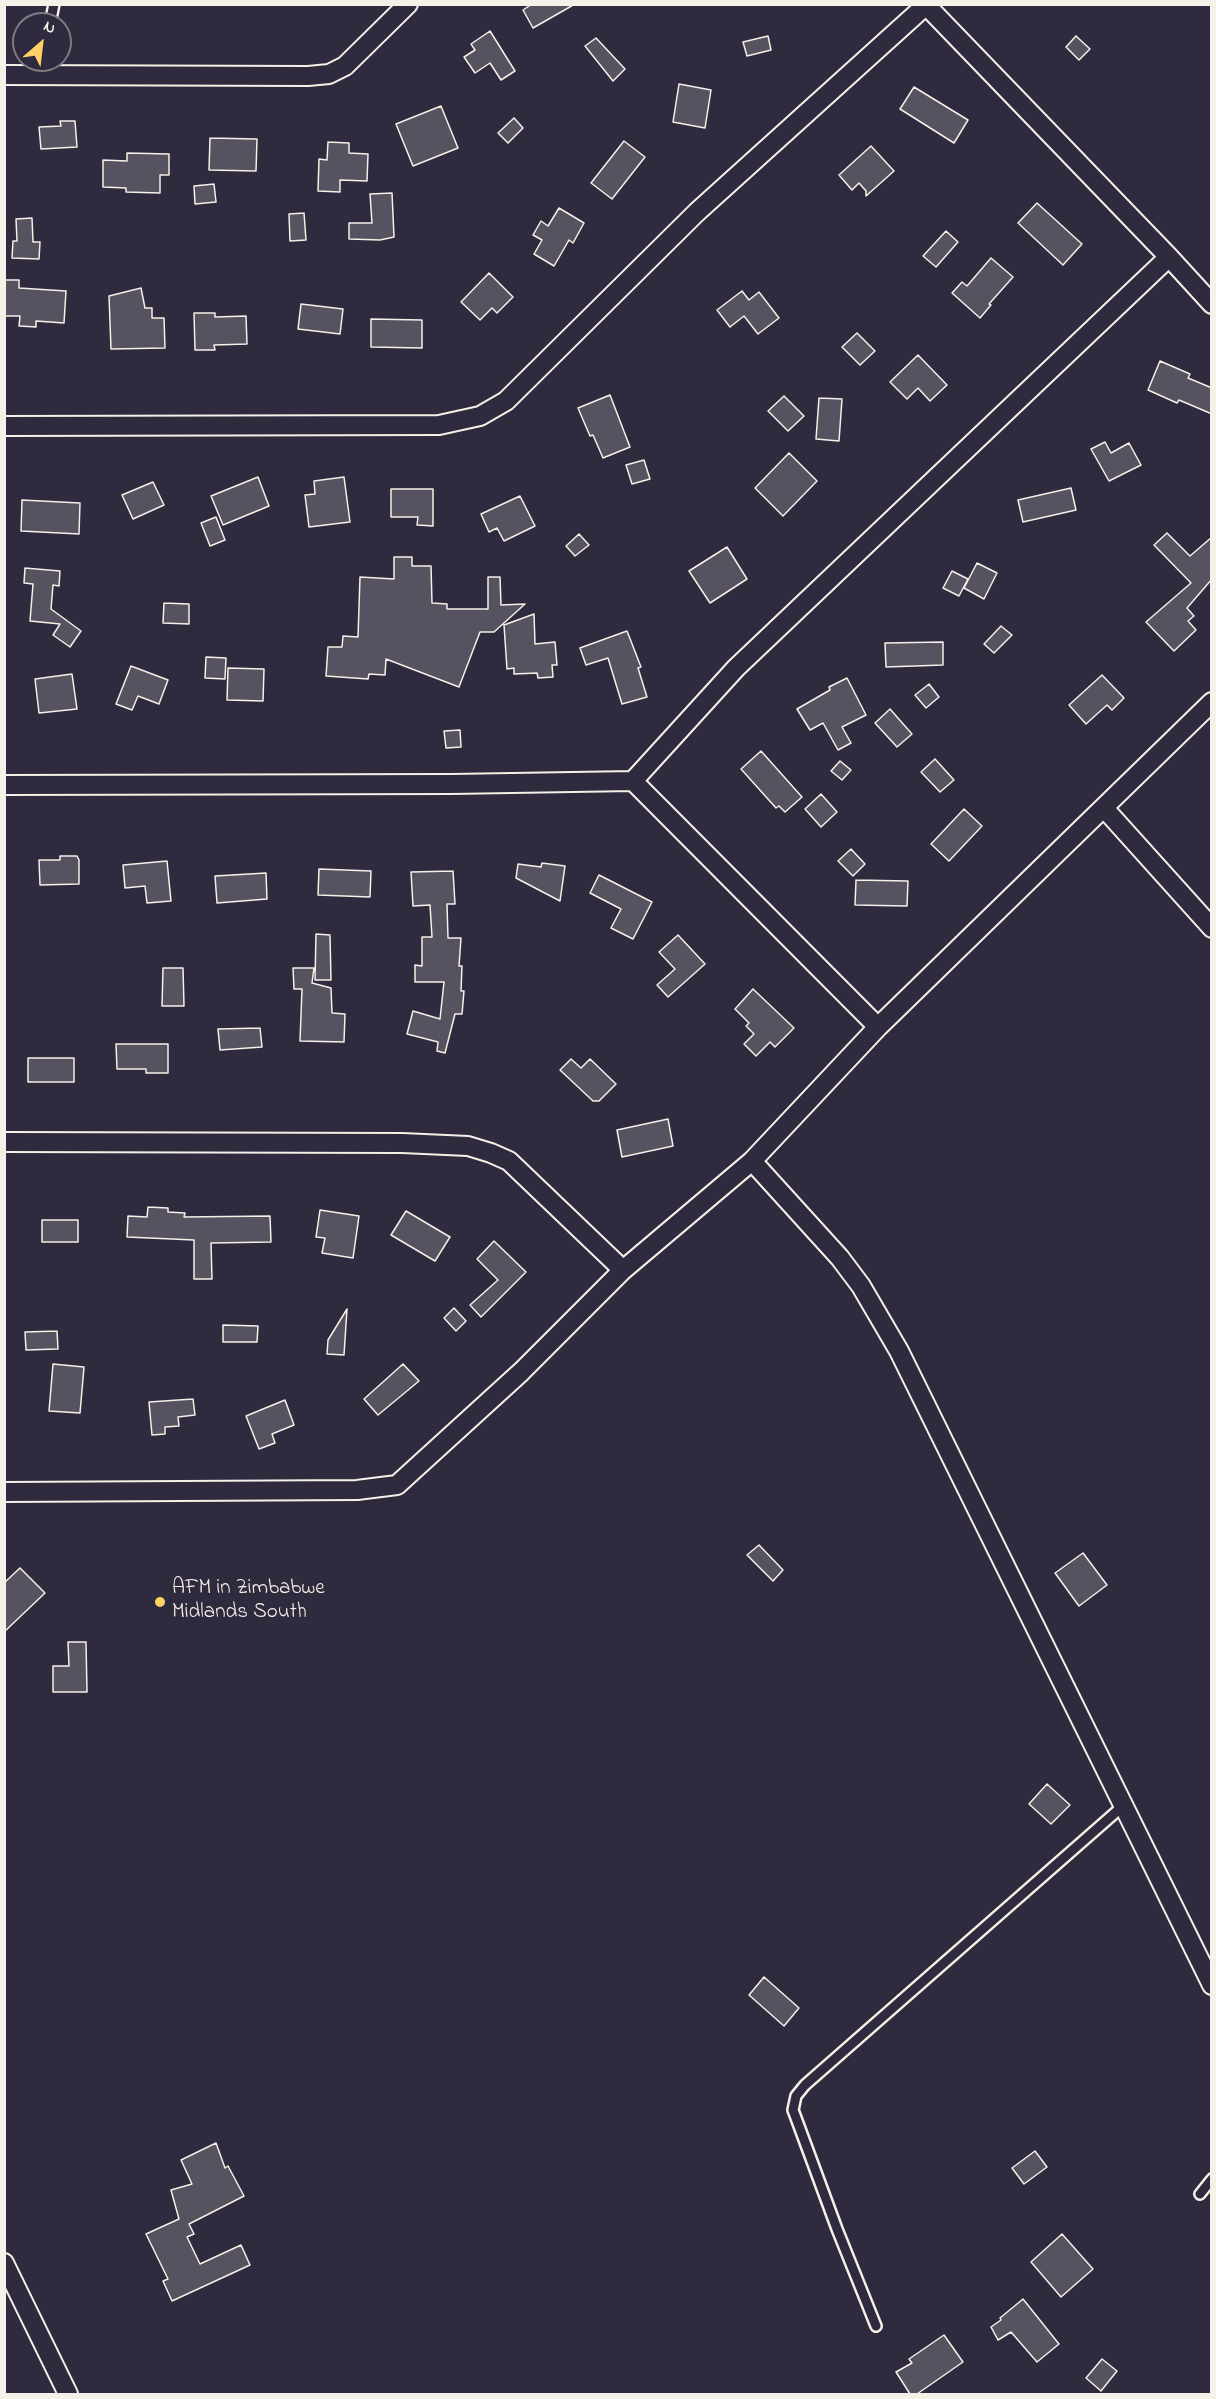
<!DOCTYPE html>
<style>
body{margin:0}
#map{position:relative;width:1216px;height:2399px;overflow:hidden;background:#2f2a3d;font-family:"Indie Flower",sans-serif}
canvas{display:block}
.frame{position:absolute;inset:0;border:6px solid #f4f1e8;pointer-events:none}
.north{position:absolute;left:12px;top:12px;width:60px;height:60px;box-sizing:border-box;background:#2f2a3d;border:2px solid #7e7a81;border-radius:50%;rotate:28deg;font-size:16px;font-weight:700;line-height:24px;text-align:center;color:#f4f1e8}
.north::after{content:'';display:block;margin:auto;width:21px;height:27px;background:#ffd166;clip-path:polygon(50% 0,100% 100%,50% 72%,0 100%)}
</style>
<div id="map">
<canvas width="1216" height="2399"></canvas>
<div class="frame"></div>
<div class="north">N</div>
</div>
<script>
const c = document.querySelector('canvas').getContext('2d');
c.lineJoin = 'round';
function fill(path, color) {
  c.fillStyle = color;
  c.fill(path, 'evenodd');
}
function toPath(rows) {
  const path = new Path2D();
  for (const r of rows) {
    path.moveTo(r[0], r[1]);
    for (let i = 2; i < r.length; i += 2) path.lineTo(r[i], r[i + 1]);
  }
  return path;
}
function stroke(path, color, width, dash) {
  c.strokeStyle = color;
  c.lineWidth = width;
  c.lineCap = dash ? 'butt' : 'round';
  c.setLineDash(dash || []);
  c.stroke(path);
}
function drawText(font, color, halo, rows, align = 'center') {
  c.font = font + ' "Indie Flower",sans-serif';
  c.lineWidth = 4.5;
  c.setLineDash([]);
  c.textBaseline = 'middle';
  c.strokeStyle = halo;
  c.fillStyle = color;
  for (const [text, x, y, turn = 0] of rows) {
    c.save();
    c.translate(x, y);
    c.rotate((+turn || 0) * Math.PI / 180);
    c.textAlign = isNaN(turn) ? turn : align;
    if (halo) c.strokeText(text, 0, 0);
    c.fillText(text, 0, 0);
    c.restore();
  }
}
const building = toPath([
 [532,4,575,4,533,28,523,10,532,4],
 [490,31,515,71,501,80,490,63,475,73,464,57,475,50,471,44,490,31],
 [768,36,771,50,747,56,743,42,768,36],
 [1076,36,1090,49,1079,60,1066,47,1076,36],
 [596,38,625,69,613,81,585,46,596,38],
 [679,84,711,90,705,128,673,122,679,84],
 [914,87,968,120,954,143,900,109,914,87],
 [441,106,458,148,413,166,396,124,441,106],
 [514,118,523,128,508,143,498,133,514,118],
 [60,121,75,121,77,147,41,149,39,127,61,126,60,121],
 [210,138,257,139,256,171,209,170,210,138],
 [624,141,645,157,612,199,591,183,624,141],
 [328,142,349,143,349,153,368,154,367,181,340,180,340,192,318,191,319,159,327,160,328,142],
 [871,146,894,171,866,196,866,191,859,183,852,190,839,175,871,146],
 [127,153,169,154,169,175,160,175,160,193,126,192,126,188,103,187,103,160,127,161,127,153],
 [214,184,216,202,195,204,194,186,214,184],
 [392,193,394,237,380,240,349,239,349,223,372,223,370,194,392,193],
 [1037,203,1082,244,1063,265,1018,223,1037,203],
 [559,208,584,223,573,243,569,240,554,266,534,254,542,240,533,235,541,221,548,226,559,208],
 [304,213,306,240,290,241,289,214,304,213],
 [32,218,33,242,40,242,39,259,12,258,13,241,17,241,16,219,32,218],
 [946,231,958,242,936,267,923,256,946,231],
 [991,258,1013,277,989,304,991,305,980,318,952,293,962,282,967,286,991,258],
 [489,273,513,297,497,313,492,308,480,320,461,302,489,273],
 [4,280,19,280,19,288,66,291,64,323,36,321,36,327,19,326,20,316,4,316,4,280],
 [141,288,145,308,152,308,152,318,164,318,165,348,111,349,109,296,141,288],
 [742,291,749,300,759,292,779,318,758,334,744,316,730,327,717,310,742,291],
 [301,304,343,309,340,334,298,329,301,304],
 [194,313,215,313,215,317,246,316,247,344,214,345,215,350,195,350,194,313],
 [371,319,422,320,422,348,371,347,371,319],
 [857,333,875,351,860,365,842,347,857,333],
 [918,355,947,385,930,401,918,388,907,399,890,382,918,355],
 [1160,361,1190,374,1188,378,1212,388,1212,414,1179,400,1177,403,1148,390,1160,361],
 [610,395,630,447,603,458,593,435,590,436,578,408,610,395],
 [784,396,804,416,788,431,768,411,784,396],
 [819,398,842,399,839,441,816,439,819,398],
 [1105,442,1111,453,1129,443,1141,465,1109,481,1091,449,1105,442],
 [789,453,817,481,783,516,755,488,789,453],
 [644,460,650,479,632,484,626,465,644,460],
 [258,477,269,506,223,525,211,496,258,477],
 [344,477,350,522,309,527,305,495,315,494,314,481,344,477],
 [153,482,164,505,133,519,122,495,153,482],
 [1071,488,1076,510,1023,522,1018,500,1071,488],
 [391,489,433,489,433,526,417,525,418,517,391,517,391,489],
 [520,496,535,526,504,541,497,528,489,532,481,514,520,496],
 [22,500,80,503,79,534,21,531,22,500],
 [216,517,225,540,210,546,201,523,216,517],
 [1167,533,1190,556,1212,537,1212,579,1187,608,1194,616,1188,621,1196,630,1174,651,1146,622,1191,583,1154,545,1167,533],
 [579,534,589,545,575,556,566,546,579,534],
 [727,547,747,579,710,603,689,571,727,547],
 [394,557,412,557,412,566,431,566,432,603,447,604,447,609,488,609,488,577,500,577,501,605,525,604,494,632,480,632,459,687,386,659,385,675,369,674,368,679,326,676,328,647,342,647,343,636,358,637,360,577,394,579,394,557],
 [977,563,997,573,984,599,964,588,977,563],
 [25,568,60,571,59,586,53,585,51,609,81,631,70,647,53,635,60,624,30,621,33,584,24,583,25,568],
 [952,571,968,579,959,596,943,588,952,571],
 [164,603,189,604,189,624,163,623,164,603],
 [534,614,535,644,555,642,557,665,552,665,553,677,538,678,537,673,514,674,514,668,507,669,504,625,534,614],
 [1001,626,1012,635,994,653,984,644,1001,626],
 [627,631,641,667,638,668,647,697,622,704,608,658,586,665,580,648,627,631],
 [943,642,943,665,886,667,885,643,943,642],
 [206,657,226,658,225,679,205,678,206,657],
 [131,666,168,680,159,704,138,696,132,710,116,704,131,666],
 [228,668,264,669,263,701,227,700,228,668],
 [72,674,77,709,39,713,35,679,72,674],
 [1102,675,1124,698,1112,710,1107,705,1086,724,1069,705,1102,675],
 [847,678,866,715,842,727,851,743,838,750,823,723,810,730,797,709,830,690,829,687,847,678],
 [929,684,939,697,926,708,915,695,929,684],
 [890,709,912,734,897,747,875,723,890,709],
 [460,730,461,747,446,748,444,731,460,730],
 [761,751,802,797,785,812,779,806,776,808,741,769,761,751],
 [935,759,954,780,940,792,921,772,935,759],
 [840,761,851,770,842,780,831,771,840,761],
 [821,794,837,812,821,827,805,809,821,794],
 [964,809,982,826,949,861,931,844,964,809],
 [851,849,865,864,853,876,838,861,851,849],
 [60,856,77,856,79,860,79,884,40,885,39,860,60,860,60,856],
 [167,861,171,901,147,903,145,886,125,888,123,865,167,861],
 [542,863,565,866,560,901,516,878,518,864,541,867,542,863],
 [319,869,371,871,370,897,318,895,319,869],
 [453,871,455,904,447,904,448,938,461,938,459,966,462,966,461,991,464,991,462,1014,455,1014,445,1053,437,1051,438,1042,407,1034,413,1011,440,1019,444,982,415,982,415,965,422,966,422,937,432,937,430,905,413,906,411,872,453,871],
 [266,873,267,899,217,903,215,876,266,873],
 [599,875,652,902,633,939,611,928,621,909,590,893,599,875],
 [856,880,908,881,907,906,855,905,856,880],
 [316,934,330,935,331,980,315,980,316,934],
 [678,935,705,964,668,997,657,985,675,969,659,952,678,935],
 [163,968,183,968,184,1006,162,1006,163,968],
 [293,968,314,968,312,983,331,988,332,1013,345,1014,344,1042,300,1041,302,989,294,989,293,968],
 [753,989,794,1028,775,1047,770,1042,756,1056,744,1044,754,1034,746,1026,749,1023,735,1009,753,989],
 [260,1028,262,1047,220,1050,218,1029,260,1028],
 [116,1044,168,1044,168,1073,146,1073,146,1069,117,1069,116,1044],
 [28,1058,74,1058,74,1082,28,1082,28,1058],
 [571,1059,581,1068,590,1059,616,1084,599,1101,593,1101,560,1070,571,1059],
 [668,1119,673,1146,622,1157,617,1130,668,1119],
 [148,1207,168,1208,168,1212,185,1213,184,1217,270,1216,271,1242,211,1243,212,1279,194,1279,194,1240,127,1237,128,1216,147,1217,148,1207],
 [320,1210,359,1216,353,1258,322,1253,325,1238,316,1237,320,1210],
 [406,1211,450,1237,435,1261,391,1235,406,1211],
 [42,1220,78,1220,78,1242,42,1242,42,1220],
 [494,1241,526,1272,481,1317,470,1305,498,1280,477,1259,494,1241],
 [454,1308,466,1321,456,1331,444,1318,454,1308],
 [347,1309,344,1355,327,1354,328,1340,347,1309],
 [223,1325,258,1326,257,1342,223,1342,223,1325],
 [57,1331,58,1349,26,1350,25,1332,57,1331],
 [53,1364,84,1367,80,1413,49,1411,53,1364],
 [403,1364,419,1381,378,1415,364,1399,403,1364],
 [193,1399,195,1415,178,1417,179,1426,165,1427,165,1434,152,1435,149,1402,193,1399],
 [285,1400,294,1425,272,1434,275,1443,259,1449,246,1416,285,1400],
 [759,1545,783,1570,773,1581,747,1555,759,1545],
 [1083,1553,1107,1585,1079,1606,1055,1573,1083,1553],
 [20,1568,45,1593,4,1632,4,1583,20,1568],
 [68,1642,86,1642,87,1692,53,1692,53,1666,69,1666,68,1642],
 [1047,1784,1070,1805,1051,1824,1029,1804,1047,1784],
 [764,1977,799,2008,784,2026,749,1995,764,1977],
 [216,2143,225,2168,228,2166,244,2196,189,2224,194,2234,187,2237,200,2264,241,2245,250,2265,172,2301,163,2281,168,2279,146,2234,179,2219,171,2190,192,2184,181,2160,216,2143],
 [1035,2151,1047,2167,1024,2184,1012,2168,1035,2151],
 [1062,2234,1093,2269,1061,2297,1031,2262,1062,2234],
 [1023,2299,1059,2344,1037,2362,1011,2332,998,2340,991,2327,1001,2320,1000,2318,1023,2299],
 [944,2335,963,2362,917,2394,910,2394,896,2372,912,2363,909,2359,944,2335],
 [1102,2359,1117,2371,1101,2391,1086,2378,1102,2359]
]);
const lane = toPath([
 [50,24,54,4],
 [39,74,42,60],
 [1200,2194,1212,2179],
 [876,2326,837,2229,799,2126,793,2110,796,2096,805,2085,1124,1805]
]);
const street = toPath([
 [925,4,1169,257,1212,304],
 [4,75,308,76,329,74,345,66,408,4],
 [4,426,439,425,480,416,506,401,697,212,925,6],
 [633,781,878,1027],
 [4,785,451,784,633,781,736,668,1169,257],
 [1104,808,1212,928],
 [4,1142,402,1143,468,1146,491,1153,509,1161,623,1270],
 [752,1161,840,1258,861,1286,899,1351,1212,1985],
 [4,1492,357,1490,397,1485,521,1372,623,1270,752,1161,878,1027,1212,702],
 [4,2263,68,2394]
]);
const markers = [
 [160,1602,6,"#ffd166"]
];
const poiNames = [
 ["AFM in Zimbabwe",172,1590],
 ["Midlands South",172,1614]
];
fill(building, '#56525f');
stroke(building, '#f4f1e8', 1.5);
stroke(lane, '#f4f1e8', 14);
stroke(street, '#f4f1e8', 22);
stroke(lane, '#2f2a3d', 9);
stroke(street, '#2f2a3d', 18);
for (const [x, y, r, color] of markers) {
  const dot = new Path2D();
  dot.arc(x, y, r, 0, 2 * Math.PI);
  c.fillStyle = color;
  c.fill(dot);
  stroke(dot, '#2f2a3d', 2);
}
drawText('21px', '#f4f1e8', '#2f2a3d', poiNames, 'left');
</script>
